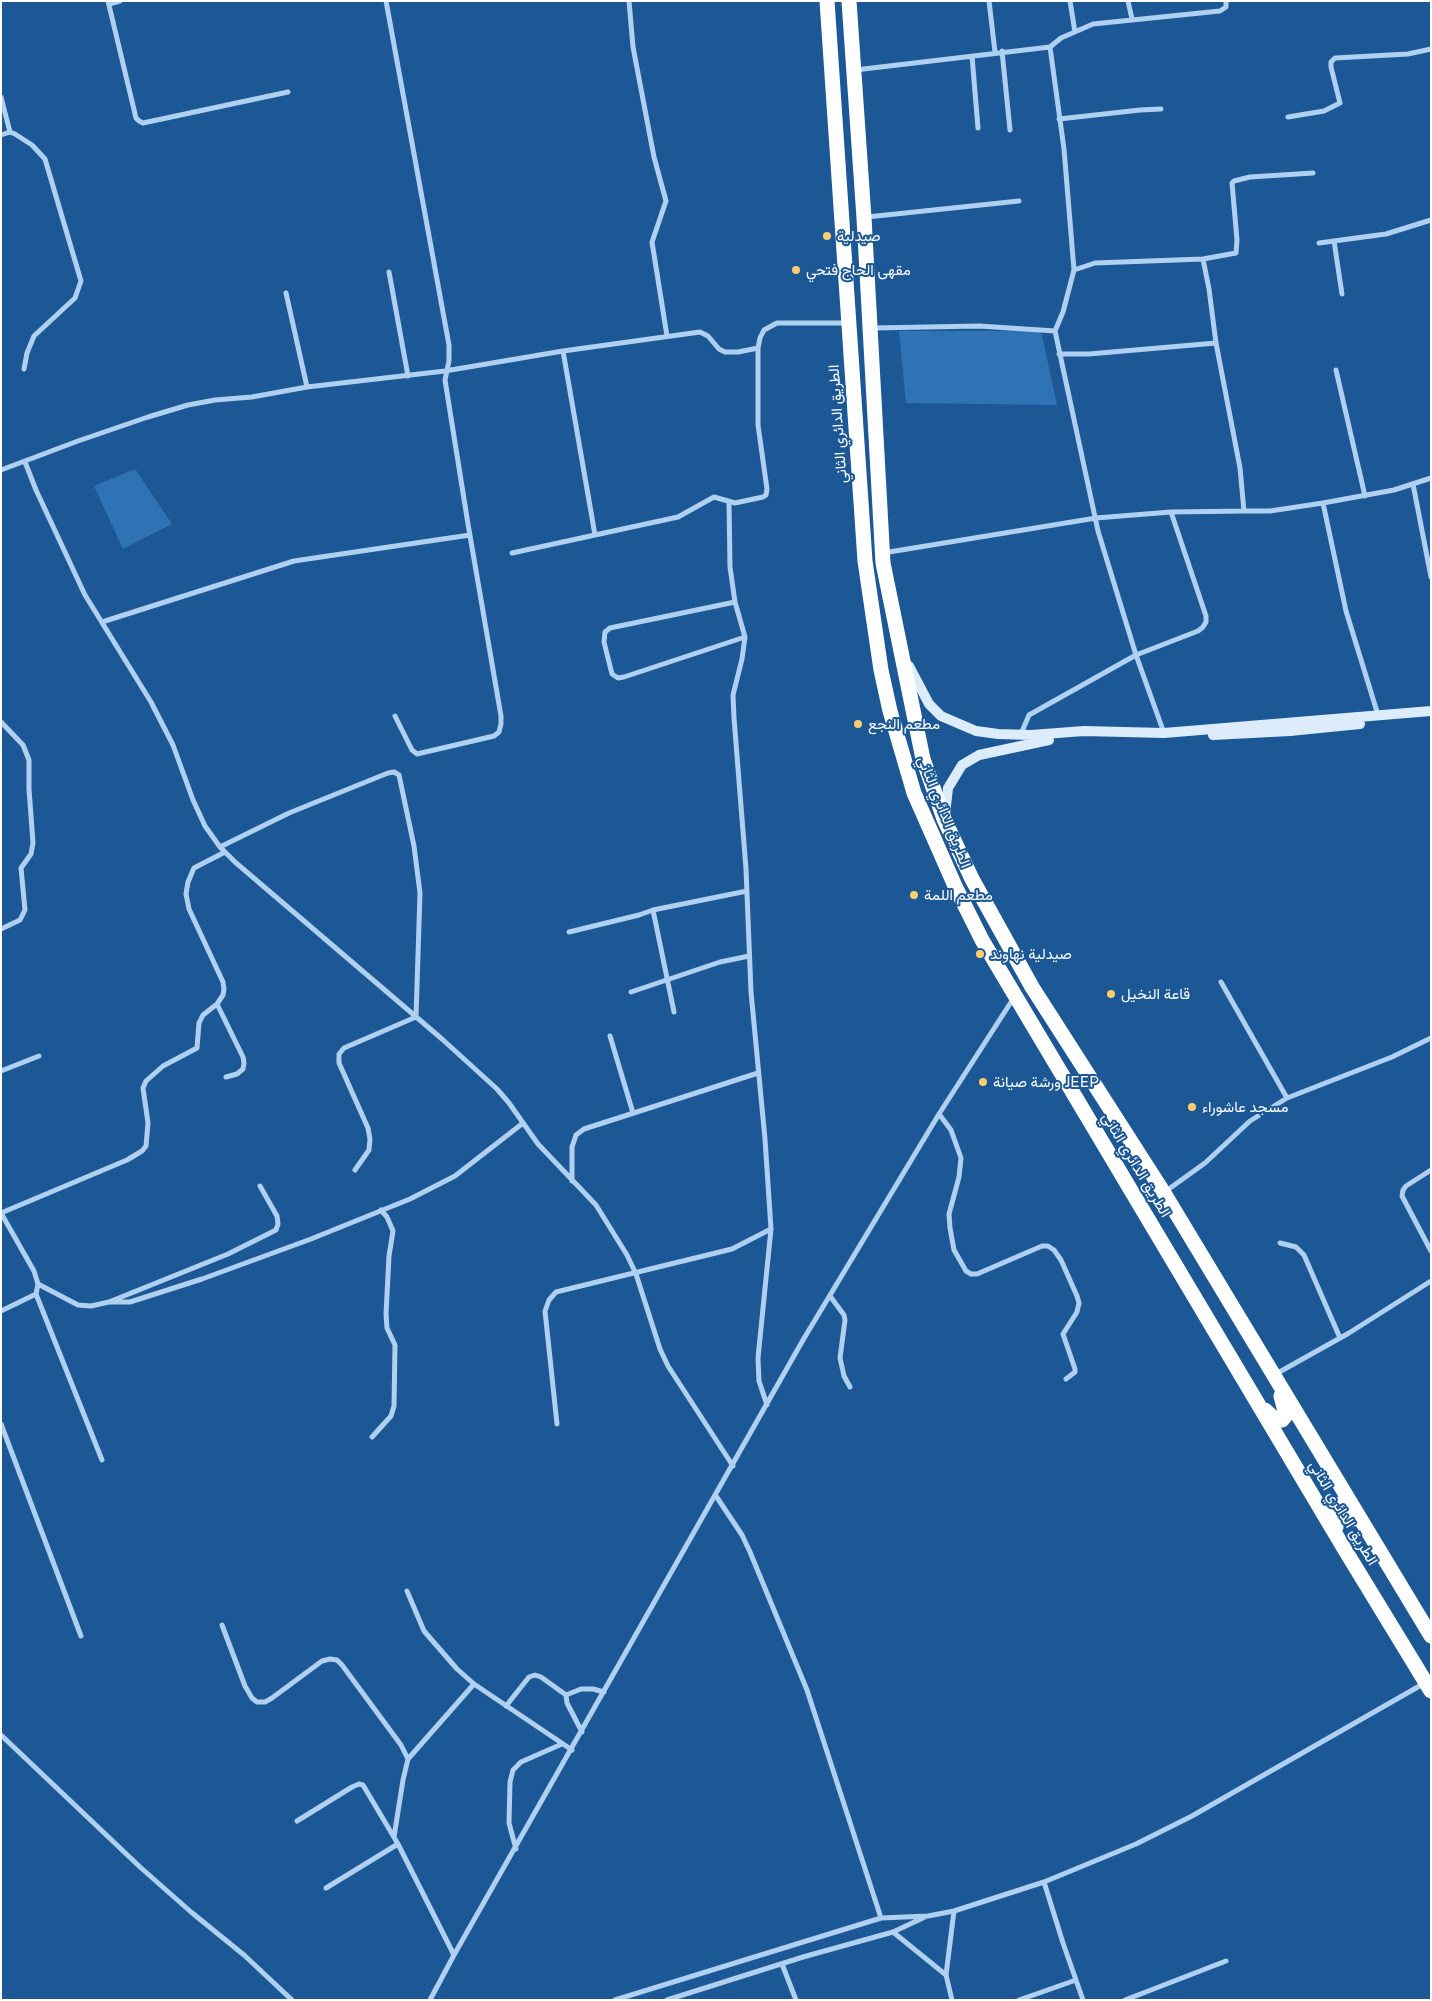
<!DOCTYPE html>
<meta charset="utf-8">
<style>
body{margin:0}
#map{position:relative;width:1432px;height:2001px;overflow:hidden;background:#1c5896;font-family:"Public Sans",sans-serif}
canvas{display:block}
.frame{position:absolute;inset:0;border:2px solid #fff;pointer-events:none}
</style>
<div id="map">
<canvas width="1432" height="2001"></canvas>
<div class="frame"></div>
</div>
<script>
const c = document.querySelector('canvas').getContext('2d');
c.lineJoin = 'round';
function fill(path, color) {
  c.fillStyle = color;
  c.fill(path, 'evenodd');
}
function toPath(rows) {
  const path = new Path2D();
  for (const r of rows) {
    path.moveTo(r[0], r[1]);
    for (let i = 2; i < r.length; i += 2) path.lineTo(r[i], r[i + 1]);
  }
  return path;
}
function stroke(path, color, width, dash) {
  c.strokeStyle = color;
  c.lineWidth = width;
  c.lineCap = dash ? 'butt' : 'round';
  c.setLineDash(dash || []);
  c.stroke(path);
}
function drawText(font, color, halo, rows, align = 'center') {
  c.font = font + ' "Public Sans",Vazirmatn,sans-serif';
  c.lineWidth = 4;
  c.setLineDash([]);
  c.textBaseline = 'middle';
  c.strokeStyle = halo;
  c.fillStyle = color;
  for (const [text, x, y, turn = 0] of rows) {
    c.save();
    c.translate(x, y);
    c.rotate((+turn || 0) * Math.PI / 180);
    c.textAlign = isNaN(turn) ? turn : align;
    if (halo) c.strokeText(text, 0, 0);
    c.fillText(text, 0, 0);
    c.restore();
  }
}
const green = toPath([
 [899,331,1038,331,1042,335,1057,405,906,403],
 [135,469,172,524,123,549,94,486]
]);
const street = toPath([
 [108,1,136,118,139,121,143,123,288,92],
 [386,1,449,345,449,361,445,380,468,524,501,716,501,724,499,732,494,736,417,754,412,750,395,716],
 [629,1,633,47,654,157,666,201,652,242,667,336],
 [989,1,995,52],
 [1070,1,1075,32],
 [1128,1,1132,19],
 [109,4,120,1],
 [1002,51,1010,130],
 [972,56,978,128],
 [855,70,1050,47],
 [1,97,10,132],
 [1288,117,1324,111,1340,103,1331,67,1331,62,1335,58,1408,54,1431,49],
 [1059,119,1140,110,1161,109],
 [1,135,10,132,15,134,32,145,45,159,81,281,75,298,34,336,27,353,24,369],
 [867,217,1019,201],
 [1334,241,1342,294],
 [1319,243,1386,234,1431,220],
 [1203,259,1209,289,1216,343,1240,468,1244,511,1270,511,1323,503,1394,490,1431,478],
 [1074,270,1064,149,1050,47,1061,38,1093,24,1220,11,1226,7,1226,1],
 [389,272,408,376],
 [286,293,307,387],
 [873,328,979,326,1055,331],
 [563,351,595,535],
 [1059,354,1089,354,1216,343],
 [1336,370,1365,496],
 [25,462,36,490,85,595,151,702,173,745,193,800,205,826,220,847,235,862,442,1039,497,1089,509,1103,538,1144,596,1205,627,1255,636,1274,660,1349,668,1366,733,1466],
 [1,470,78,441,148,417,188,405,215,400,252,397,307,387,445,371,563,351,700,332,708,336,719,349,725,352,738,352,758,348],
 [1413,484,1431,577],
 [729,502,730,567,735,602,745,637,742,659,733,695,734,718,746,869,751,992,765,1139,771,1229,758,1358,759,1381,767,1405],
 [1323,503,1346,611,1378,715],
 [512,553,678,517,714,497,735,503,763,497,766,495,767,489,758,425,758,348,760,338,764,330,777,323,848,323],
 [883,553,1096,518,1171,512,1244,511],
 [735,602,610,628,605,632,604,642,612,674,618,678,624,677,745,637],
 [102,622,294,561,470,535],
 [1,722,23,745,29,760,29,789,33,843,31,854,21,868,25,910,20,920,1,929],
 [1164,733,1136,655,1098,531,1055,331,1063,312,1074,270,1095,263,1203,259,1236,253,1237,240,1232,183,1234,181,1250,177,1313,173],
 [1021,734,1029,715,1136,655,1198,631,1203,627,1206,622,1206,616,1171,512],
 [220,847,289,813,388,773,394,772,399,775,414,846,420,893,416,1017,344,1048,339,1054,339,1063,368,1128,370,1139,369,1150,355,1170],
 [653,910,674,1012],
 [569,932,639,915,653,910,747,891],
 [1221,982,1287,1098],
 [631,992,720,962,749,956],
 [217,1004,243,1057,244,1063,243,1069,237,1074,226,1077],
 [610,1036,633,1113],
 [1,1071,39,1056],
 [939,1114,951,1130,961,1158,959,1177,949,1214,950,1228,954,1250,966,1271,971,1274,977,1274,1042,1246,1048,1246,1054,1250,1061,1260,1077,1296,1079,1303,1077,1312,1063,1334,1075,1369,1075,1372,1066,1379],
 [1431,1170,1406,1186,1403,1190,1402,1196,1431,1251],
 [572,1181,572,1147,576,1135,584,1129,758,1073],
 [1166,1191,1205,1163,1250,1121,1287,1098,1392,1057,1431,1038],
 [1,1213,127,1160,142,1151,146,1146,148,1123,143,1088,146,1081,163,1066,197,1048,199,1023,203,1015,217,1004,223,995,224,989,223,982,189,909,186,894,188,882,194,868,225,852],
 [1,1213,34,1271,38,1284,36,1294,1,1311],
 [1280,1243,1296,1247,1304,1255,1340,1338],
 [38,1284,78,1305,91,1306,109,1302,228,1254,276,1230,278,1224,277,1216,260,1186],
 [36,1294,102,1460],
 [830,1296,844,1315,845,1320,840,1358,844,1376,850,1387],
 [109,1302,130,1302,202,1279,311,1239,410,1199,455,1176,523,1123],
 [1274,1375,1349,1333,1431,1281],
 [1,1424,81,1636],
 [557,1424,545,1311,549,1300,556,1292,732,1249,771,1229],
 [372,1437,391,1416,394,1406,395,1345,387,1328,386,1314,389,1256,393,1231,387,1217,381,1210],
 [716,1496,742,1535,750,1552,807,1690,881,1918],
 [407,1591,424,1631,457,1669,474,1684,572,1750],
 [222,1625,245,1686,252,1698,257,1702,265,1702,272,1698,322,1661,330,1659,337,1660,342,1665,401,1745,408,1759,403,1780,394,1837],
 [566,1695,581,1689,593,1689,604,1692],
 [506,1706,529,1677,535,1675,541,1677,566,1695,567,1703,582,1732],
 [1,1735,140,1867,191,1912,244,1955,292,2000],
 [408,1759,474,1684],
 [297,1821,352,1787,359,1784,363,1785,398,1844,454,1955,430,2000],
 [516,1849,509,1823,510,1782,513,1770,521,1762,562,1744],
 [1044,1882,1063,1943,1083,2000],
 [326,1888,398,1844],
 [893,1932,946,1975],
 [454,1955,803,1340,939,1114,1013,999],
 [782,1964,796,2000],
 [615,2000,881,1918,928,1916,954,1911,1044,1882,1136,1844,1192,1816,1423,1684],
 [667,2000,803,1957,893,1932,925,1917],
 [952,2000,946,1975,954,1911],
 [1019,2000,1076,1980],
 [1125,2000,1226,1961]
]);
const secondary = toPath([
 [909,666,929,704,941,716,976,731,998,734,1031,735,1084,731,1164,733,1431,711],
 [1213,735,1290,731,1360,724],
 [945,815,948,788,962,765,979,755,1049,740]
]);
const highway = toPath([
 [827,1,865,561,881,670,890,711,914,793,955,886,982,940,1345,1550,1431,1691],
 [849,1,864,218,883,563,923,759,944,819,972,879,1032,987,1164,1193,1431,1636],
 [1265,1410,1277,1421,1282,1420,1286,1415,1281,1396],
 [1336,1527,1332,1515,1332,1506,1340,1504,1353,1519]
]);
const markers = [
 [827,236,5,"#ffcd6e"],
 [796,270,5,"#ffcd6e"],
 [858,724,5,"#ffcd6e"],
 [914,895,5,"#ffcd6e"],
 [980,954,5,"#ffcd6e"],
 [1111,994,5,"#ffcd6e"],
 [983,1082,5,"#ffcd6e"],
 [1192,1107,5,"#ffcd6e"]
];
const poiNames = [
 ["صيدلية",837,236],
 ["مقهى الحاج فتحي",806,270],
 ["مطعم النجع",868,724],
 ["مطعم اللمة",924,895],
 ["صيدلية نهاوند",990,954],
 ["قاعة النخيل",1121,994],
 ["ورشة صيانة JEEP",993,1082],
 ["مسجد عاشوراء",1202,1107]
];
const streetNames = [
 ["الطريق الدائري الثاني",838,424,-94],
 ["الطريق الدائري الثاني",944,812,68],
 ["الطريق الدائري الثاني",1136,1165,59],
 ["الطريق الدائري الثاني",1343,1513,59]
];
fill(green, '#3073b4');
stroke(street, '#afd0f0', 5);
stroke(secondary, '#ddecfb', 10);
stroke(highway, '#fff', 15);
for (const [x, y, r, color] of markers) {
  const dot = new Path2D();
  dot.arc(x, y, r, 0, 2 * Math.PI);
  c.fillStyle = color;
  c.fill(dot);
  stroke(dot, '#1c5896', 2);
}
drawText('15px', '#fff', '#1c5896', poiNames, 'left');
drawText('15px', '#fff', '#1c5896', streetNames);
</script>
